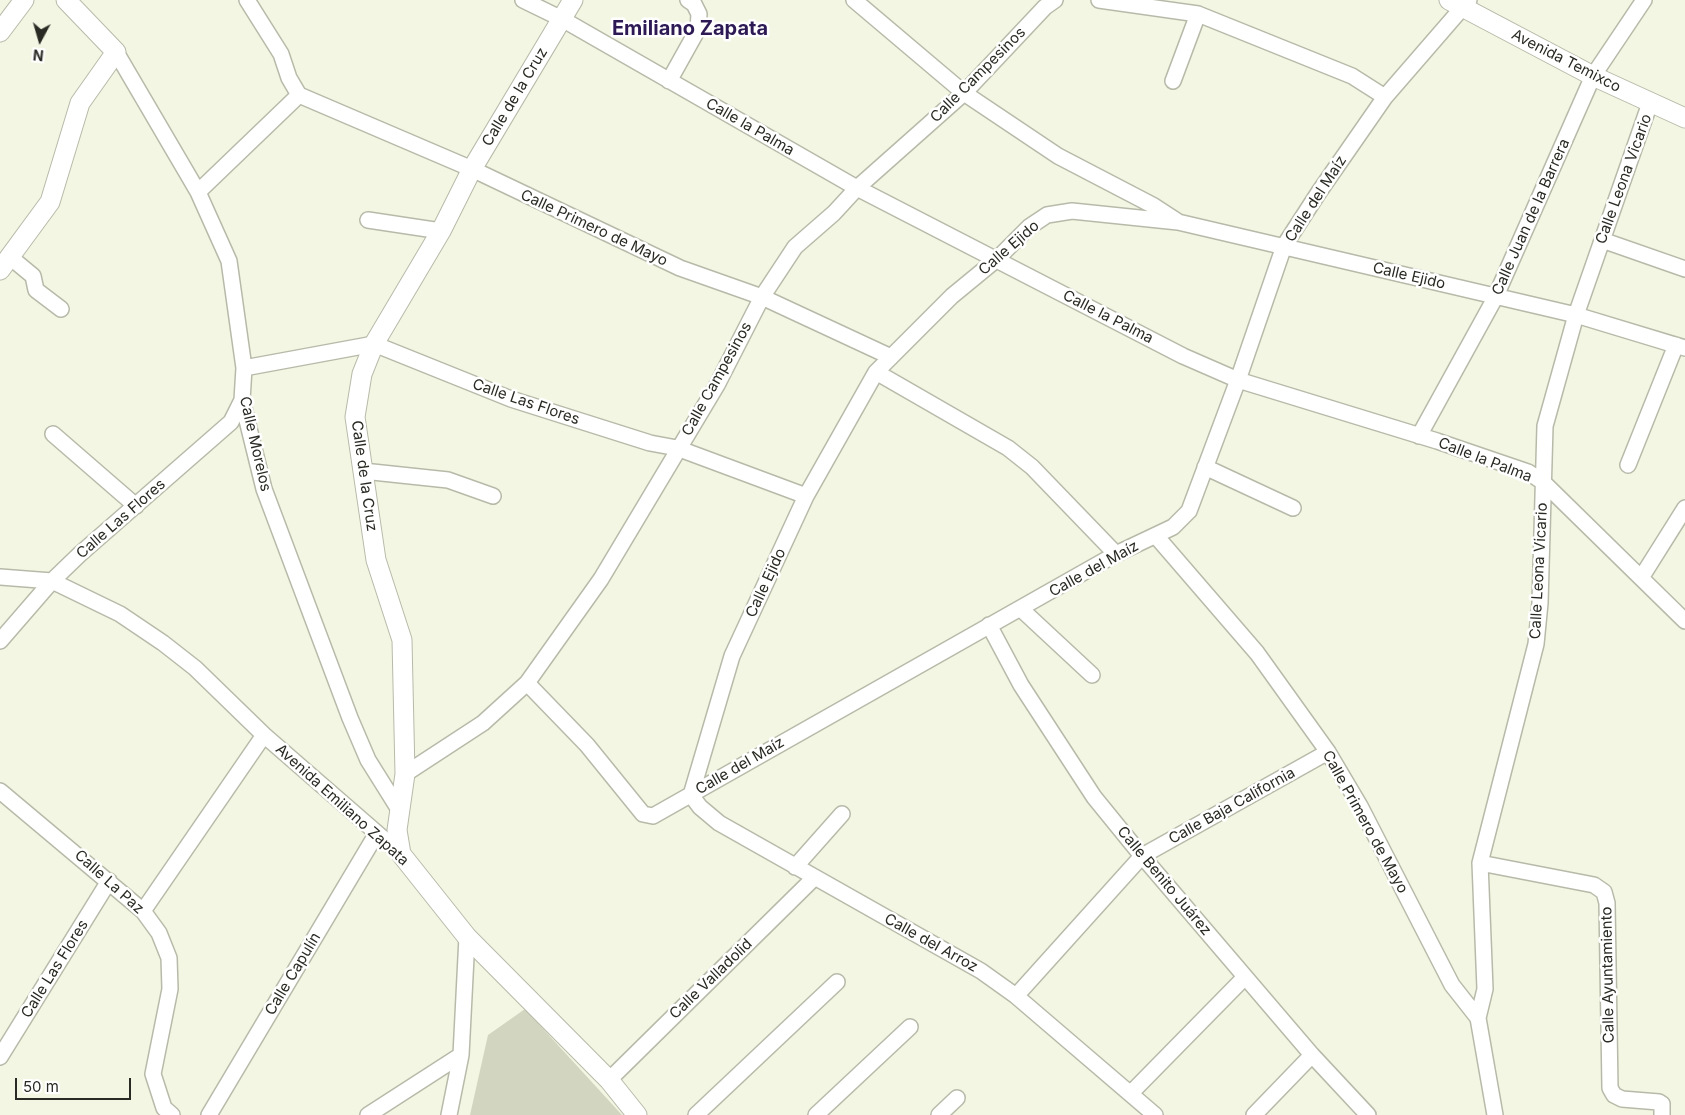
<!DOCTYPE html>
<meta charset="utf-8">
<style>
body{margin:0}
#map{position:relative;width:1685px;height:1115px;overflow:hidden;background:#f4f6e4;font-family:Inter,sans-serif}
canvas{display:block}
.north{position:absolute;left:15px;top:15px;width:50px;height:50px;-webkit-text-stroke:4px #fff;paint-order:stroke;rotate:186deg;font-size:14px;font-weight:700;line-height:20px;text-align:center;color:#2a2a24}
.north::after{content:'';display:block;margin:auto;width:18px;height:22px;background:#2a2a24;clip-path:polygon(50% 0,100% 100%,50% 72%,0 100%)}
.scale{position:absolute;left:15px;top:1078px;width:116px;height:22px;box-sizing:border-box;border:2px solid #2a2a24;border-top:0;padding-left:6px;font-size:15px;line-height:18px;white-space:nowrap;color:#2a2a24;-webkit-text-stroke:4px #fff;paint-order:stroke}
</style>
<div id="map">
<canvas width="1685" height="1115"></canvas>
<div class="north">N</div>
<div class="scale">50 m</div>
</div>
<script>
const c = document.querySelector('canvas').getContext('2d');
c.lineJoin = 'round';
function fill(path, color) {
  c.fillStyle = color;
  c.fill(path, 'evenodd');
}
function toPath(rows) {
  const path = new Path2D();
  for (const r of rows) {
    path.moveTo(r[0], r[1]);
    for (let i = 2; i < r.length; i += 2) path.lineTo(r[i], r[i + 1]);
  }
  return path;
}
function stroke(path, color, width, dash) {
  c.strokeStyle = color;
  c.lineWidth = width;
  c.lineCap = dash ? 'butt' : 'round';
  c.setLineDash(dash || []);
  c.stroke(path);
}
function drawText(font, color, halo, rows, align = 'center') {
  c.font = font + ' Inter,sans-serif';
  c.lineWidth = 5;
  c.setLineDash([]);
  c.textBaseline = 'middle';
  c.strokeStyle = halo;
  c.fillStyle = color;
  for (const [text, x, y, turn = 0] of rows) {
    c.save();
    c.translate(x, y);
    c.rotate((+turn || 0) * Math.PI / 180);
    c.textAlign = isNaN(turn) ? turn : align;
    if (halo) c.strokeText(text, 0, 0);
    c.fillText(text, 0, 0);
    c.restore();
  }
}
const green = toPath([
 [525,1009,622,1115,470,1115,488,1035]
]);
const minor = toPath([
 [247,0,281,54,289,78,299,95,472,169,680,268,762,297,891,357],
 [523,0,562,19,857,188,1183,356,1238,380,1437,441,1528,472,1543,482,1685,621],
 [854,0,964,93,1058,156,1154,206,1177,221],
 [1099,0,1198,14,1352,76,1385,97],
 [116,52,198,192,229,261,244,368,242,400,264,489,350,718,368,760,398,808],
 [669,81,698,29,699,14,694,4,688,0],
 [1173,81,1198,14],
 [198,192,299,95],
 [368,220,441,231],
 [1602,240,1685,269],
 [10,257,33,276,36,290,61,309],
 [244,368,374,344,511,399,650,443,677,448,806,496],
 [876,372,1008,448,1032,467,1116,554],
 [53,434,136,506],
 [1419,436,1495,298,1593,76,1644,0],
 [1628,465,1676,345],
 [1205,467,1293,508],
 [363,471,448,480,493,496],
 [1156,536,1257,653,1328,752,1360,806,1452,985,1478,1018,1495,1115],
 [0,577,52,581,120,614,163,643,195,668,264,735,401,854],
 [1641,578,1685,508],
 [1021,609,1092,675],
 [989,625,1021,685,1094,797,1142,856,1312,1055,1368,1115],
 [0,641,52,581,80,554,231,422,242,400],
 [527,683,587,745,643,814,653,816,1116,554,1173,527,1189,511,1238,380,1284,246,1319,192,1385,97,1469,0],
 [405,774,483,723,527,683,601,579,717,385,762,297,795,247,834,213,857,188,964,93,1045,7,1055,0],
 [0,791,143,911,159,933,169,958,170,989,153,1074,164,1108,172,1115],
 [1480,863,1594,885,1604,892,1607,903,1610,1088,1614,1095,1622,1099,1659,1102,1662,1104,1662,1115],
 [795,867,842,814],
 [143,911,264,735],
 [1016,996,1142,856,1328,752],
 [1478,1018,1485,989,1480,863,1536,644,1540,603,1545,426,1576,315,1650,103],
 [0,1057,109,881],
 [609,1080,814,878],
 [1131,1093,1245,977],
 [209,1115,377,833],
 [368,1115,461,1055],
 [449,1115,461,1055,467,937],
 [696,1115,837,982],
 [816,1115,910,1027],
 [939,1115,957,1098],
 [1155,1115,1016,996,981,971,719,823,700,807,691,795,732,656,806,496,876,372,952,296,997,259,1029,227,1047,215,1072,211,1178,222,1576,315,1685,348],
 [1254,1115,1312,1055]
]);
const major = toPath([
 [573,0,472,169,441,231,374,344,362,374,355,417,376,560,402,640,405,774,397,830,401,854,467,937,609,1080,637,1115],
 [1449,0,1593,76,1685,118],
 [0,32,24,0],
 [0,270,50,202,80,103,116,52,66,0]
]);
const streetNames = [
 ["Avenida Temixco",1566,61,27],
 ["Calle Campesinos",978,75,-45],
 ["Calle de la Cruz",515,97,-59],
 ["Calle la Palma",750,127,30],
 ["Calle Leona Vicario",1624,179,-70],
 ["Calle del Maíz",1316,199,-57],
 ["Calle Juan de la Barrera",1531,217,-66],
 ["Calle Primero de Mayo",594,228,25],
 ["Calle Ejido",1009,248,-41],
 ["Calle Ejido",1409,276,13],
 ["Calle la Palma",1108,317,27],
 ["Calle Campesinos",717,379,-61],
 ["Calle Las Flores",526,402,19],
 ["Calle Morelos",255,444,77],
 ["Calle la Palma",1485,460,21],
 ["Calle de la Cruz",364,476,82],
 ["Calle Las Flores",121,519,-41],
 ["Calle del Maíz",1094,569,-29],
 ["Calle Leona Vicario",1539,571,-87],
 ["Calle Ejido",766,583,-65],
 ["Calle del Maíz",740,766,-30],
 ["Avenida Emiliano Zapata",342,805,42],
 ["Calle Baja California",1232,806,-29],
 ["Calle Primero de Mayo",1365,822,61],
 ["Calle Benito Juárez",1164,881,50],
 ["Calle La Paz",109,882,42],
 ["Calle del Arroz",931,943,29],
 ["Calle Las Flores",55,969,-58],
 ["Calle Capulín",293,974,-59],
 ["Calle Ayuntamiento",1608,975,-91],
 ["Calle Valladolid",711,979,-44]
];
const districtNames = [
 ["Emiliano Zapata",690,29]
];
fill(green, '#d2d5bf');
stroke(minor, '#b8baa9', 18);
stroke(major, '#b8baa9', 21);
stroke(minor, '#fff', 15);
stroke(major, '#fff', 19);
drawText('15px', '#2a2a24', '#fff', streetNames);
drawText('bold 20px', '#2d1a54', '#fff', districtNames);
</script>
